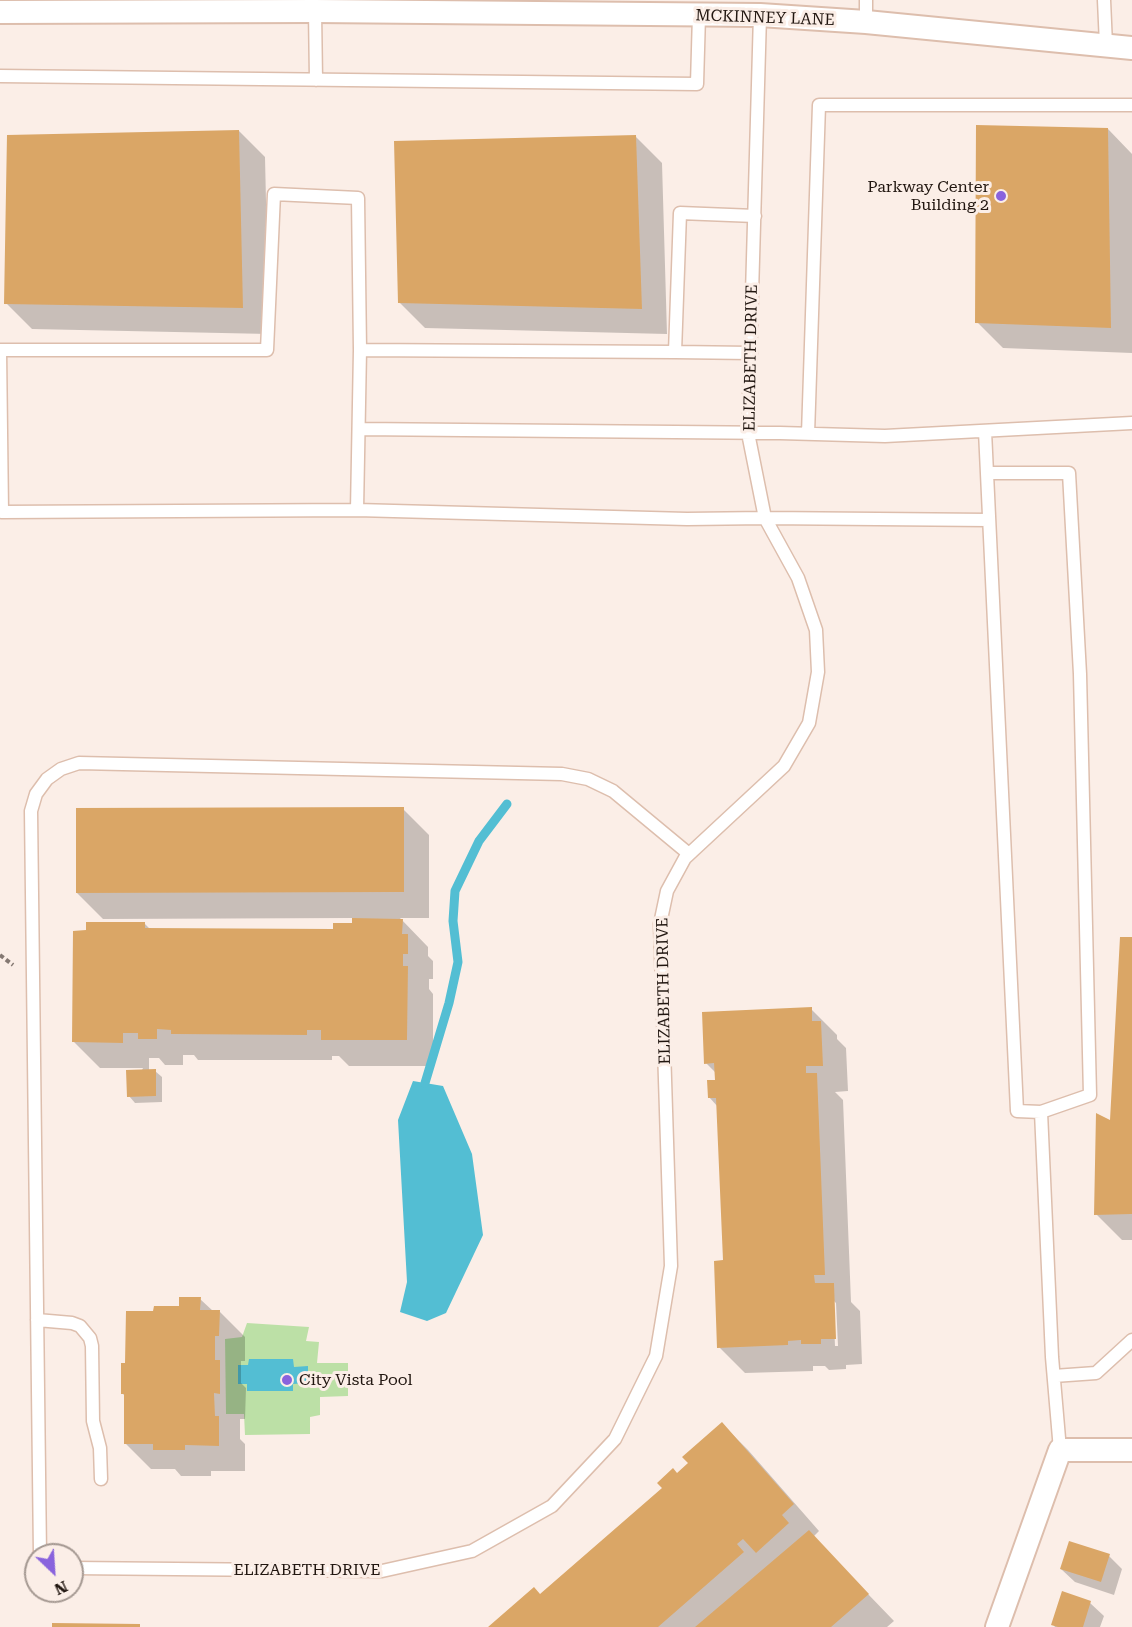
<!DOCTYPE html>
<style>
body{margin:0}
#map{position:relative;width:1132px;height:1627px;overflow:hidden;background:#fbeee7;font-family:"Roboto Serif",serif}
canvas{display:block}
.north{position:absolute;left:24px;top:1543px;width:60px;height:60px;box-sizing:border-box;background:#fbeee7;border:2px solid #a49891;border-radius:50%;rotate:155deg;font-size:16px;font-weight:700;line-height:24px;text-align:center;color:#211610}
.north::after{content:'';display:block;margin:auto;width:21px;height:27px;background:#8963dd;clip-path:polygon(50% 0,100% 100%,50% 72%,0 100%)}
</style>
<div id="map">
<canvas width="1132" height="1627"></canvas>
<div class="north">N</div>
</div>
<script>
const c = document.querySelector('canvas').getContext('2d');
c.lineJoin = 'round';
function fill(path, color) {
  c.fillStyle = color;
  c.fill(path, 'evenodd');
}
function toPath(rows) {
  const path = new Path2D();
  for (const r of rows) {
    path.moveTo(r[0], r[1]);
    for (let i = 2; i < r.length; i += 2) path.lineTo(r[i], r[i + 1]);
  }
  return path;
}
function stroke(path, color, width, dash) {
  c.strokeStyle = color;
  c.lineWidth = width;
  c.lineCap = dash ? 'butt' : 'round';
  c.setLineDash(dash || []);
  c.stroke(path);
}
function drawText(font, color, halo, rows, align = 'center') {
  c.font = font + ' "Roboto Serif",serif';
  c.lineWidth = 6;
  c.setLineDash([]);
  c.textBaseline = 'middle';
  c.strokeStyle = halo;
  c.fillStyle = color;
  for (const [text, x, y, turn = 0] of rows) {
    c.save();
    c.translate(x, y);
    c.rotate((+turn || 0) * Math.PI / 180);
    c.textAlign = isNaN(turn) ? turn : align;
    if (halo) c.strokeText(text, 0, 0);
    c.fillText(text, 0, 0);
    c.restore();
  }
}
const green = toPath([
 [247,1323,309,1327,306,1341,319,1342,317,1363,348,1363,348,1396,320,1397,320,1415,310,1417,310,1434,245,1435,244,1414,226,1414,225,1339,242,1337]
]);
const water = toPath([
 [413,1081,443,1086,472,1154,483,1235,446,1313,427,1321,400,1312,407,1282,398,1120],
 [249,1359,293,1359,294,1367,308,1366,308,1383,293,1384,293,1391,247,1391,247,1384,238,1384,238,1365,248,1365]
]);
const shadow = toPath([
 [1108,129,1132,154,1132,353,1003,348,977,322],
 [239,131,265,157,269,334,32,329,6,303],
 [636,137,662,163,667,334,425,328,399,302],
 [403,809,429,835,429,918,400,918,428,947,428,956,433,961,433,979,429,979,429,989,433,994,433,1066,349,1066,339,1056,332,1056,332,1060,198,1060,194,1055,183,1055,183,1065,165,1065,159,1058,149,1058,149,1071,155,1071,162,1077,162,1102,135,1103,129,1096,143,1068,100,1068,74,1042,144,923,150,929,334,930,353,925,353,918,103,919,77,893],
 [1132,939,1132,1240,1122,1240,1096,1214,1111,1122],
 [811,1009,837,1035,837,1039,846,1048,848,1091,835,1092,843,1100,851,1302,860,1311,862,1364,846,1365,846,1369,829,1370,825,1366,813,1366,813,1371,745,1373,719,1347,724,1262,718,1107,709,1097,716,1081,716,1073,706,1063],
 [833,1300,836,1303,838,1346,835,1346],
 [200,1299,213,1311,219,1311,245,1337,245,1361,241,1361,241,1383,246,1388,245,1419,240,1419,240,1439,245,1444,245,1471,211,1471,211,1476,181,1476,175,1469,151,1469,125,1443,126,1397,122,1393,127,1364,155,1312,181,1308],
 [722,1424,748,1450,819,1531,813,1537,894,1621,887,1627,491,1627,541,1596,690,1464],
 [1109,1556,1122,1569,1114,1595,1075,1582,1061,1569],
 [1090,1603,1104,1616,1100,1627,1055,1627,1053,1624]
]);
const stream = toPath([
 [425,1083,449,1003,458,962,453,921,455,891,479,841,507,804]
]);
const building = toPath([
 [976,125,1108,128,1111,328,975,323],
 [239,130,243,308,4,304,7,135],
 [636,135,642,309,398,303,394,141],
 [404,807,404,892,76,893,76,808],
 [352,918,403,919,402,934,408,934,408,954,403,954,403,966,408,966,407,1040,321,1040,321,1030,307,1030,307,1035,171,1034,171,1030,157,1029,157,1039,138,1039,138,1033,123,1033,123,1043,72,1042,73,931,86,930,86,922,145,922,145,928,333,929,333,923,352,923],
 [1120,937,1132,937,1132,1214,1094,1215,1096,1113,1110,1120],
 [812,1007,812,1021,821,1021,823,1066,806,1066,806,1073,817,1073,825,1275,814,1275,815,1283,834,1283,836,1339,821,1339,821,1344,801,1344,801,1340,788,1341,788,1345,717,1348,714,1261,723,1260,716,1098,708,1098,707,1080,715,1080,714,1063,704,1064,702,1012],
 [156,1069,156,1096,127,1097,126,1070],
 [179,1297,201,1297,200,1310,220,1310,219,1336,215,1336,215,1360,220,1360,220,1394,214,1393,215,1416,219,1416,219,1446,185,1445,185,1450,153,1450,153,1444,124,1444,124,1394,121,1394,121,1363,125,1363,126,1311,153,1311,154,1306,179,1306],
 [722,1422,794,1504,782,1515,789,1523,756,1553,743,1539,737,1544,744,1552,658,1627,488,1627,534,1587,540,1594,662,1488,657,1483,673,1468,677,1473,688,1463,682,1457],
 [809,1530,869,1594,831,1627,695,1627],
 [1069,1541,1110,1554,1101,1582,1060,1569],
 [1062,1591,1091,1601,1083,1627,1058,1627,1051,1625],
 [52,1623,140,1624,140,1627,52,1627]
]);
const path = toPath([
 [0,955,13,965]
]);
const service = toPath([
 [866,0,866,22],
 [1104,0,1106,45],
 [315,11,316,80],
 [0,76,697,84,699,15],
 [0,350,2,512,357,510,687,519,765,518,989,520],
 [0,350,267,350,274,194,358,198,360,350],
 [751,353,675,352,680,213,755,216],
 [359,429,780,433,885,436,1132,423],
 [985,431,1017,1111,1041,1112,1052,1357,1060,1450],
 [808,434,819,105,1132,105],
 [987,473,1069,473,1080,674,1090,1095,1041,1112],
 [357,510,360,350,675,352],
 [37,1320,72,1323,80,1326,90,1338,92,1346,93,1421,100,1448,101,1479],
 [1054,1376,1096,1373,1132,1340],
 [40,1555,31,811,36,794,47,779,61,769,79,763,562,774,588,779,613,791,689,854],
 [72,1568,382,1571,472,1551,552,1506,615,1439,652,1364,656,1356,671,1266,660,924,667,891,685,858,784,766,809,723,818,672,816,630,798,578,765,518,748,433,760,15]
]);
const minor = toPath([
 [0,12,315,11,760,15,866,22,1132,48],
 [997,1627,1060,1450,1132,1450]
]);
const markers = [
 [1001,196,6,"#8963dd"],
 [287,1380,6,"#8963dd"]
];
const streetNames = [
 ["MCKINNEY LANE",765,18,2],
 ["ELIZABETH DRIVE",751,358,-89],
 ["ELIZABETH DRIVE",664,991,-91],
 ["ELIZABETH DRIVE",307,1570]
];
const poiNames = [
 ["Parkway Center",989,187],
 ["Building 2",989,205],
 ["City Vista Pool",299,1380,"left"]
];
fill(green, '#bce0a6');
fill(water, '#53bed3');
fill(shadow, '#0003');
stroke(stream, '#53bed3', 9);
fill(building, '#daa666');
stroke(service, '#ddbead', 15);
stroke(minor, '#ddbead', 26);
stroke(path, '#847872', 4, [4.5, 3]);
stroke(service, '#fff', 12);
stroke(minor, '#fff', 22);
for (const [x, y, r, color] of markers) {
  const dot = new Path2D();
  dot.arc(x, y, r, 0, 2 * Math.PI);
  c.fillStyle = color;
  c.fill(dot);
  stroke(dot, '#fbeee7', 2);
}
drawText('16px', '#211610', '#fbeee7', streetNames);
drawText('16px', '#211610', '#fbeee7', poiNames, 'right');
</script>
